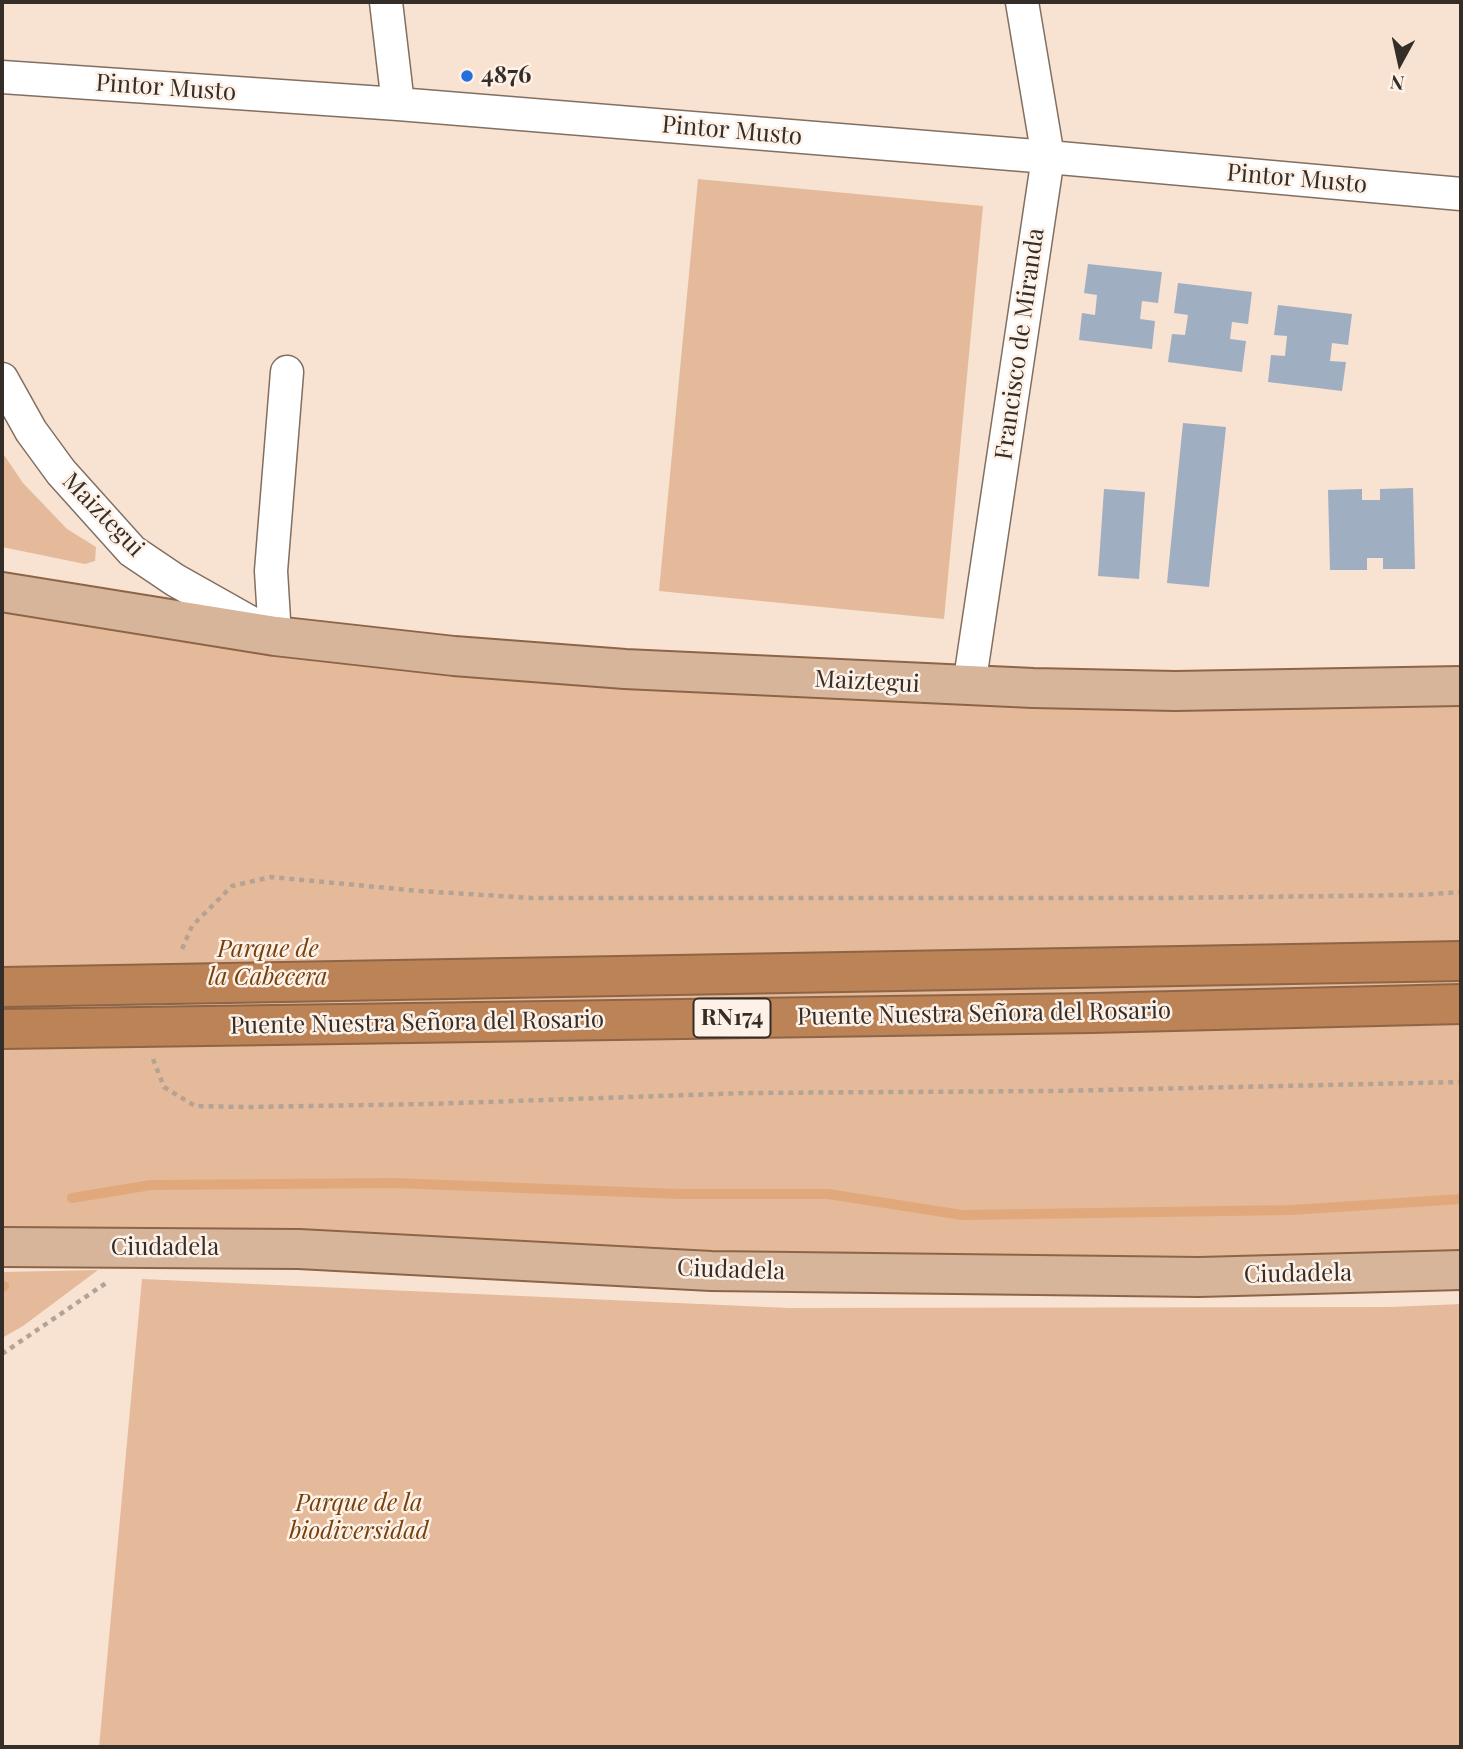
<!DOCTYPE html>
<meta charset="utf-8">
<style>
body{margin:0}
#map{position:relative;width:1463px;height:1749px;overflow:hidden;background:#f8e2d1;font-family:"Playfair Display",serif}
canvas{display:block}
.frame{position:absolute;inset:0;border:4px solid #352d27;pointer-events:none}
.north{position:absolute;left:1365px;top:28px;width:70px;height:70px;-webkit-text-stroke:5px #fef1e7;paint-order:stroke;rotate:188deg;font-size:19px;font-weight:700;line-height:28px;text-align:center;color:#352d27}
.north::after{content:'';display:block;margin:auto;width:24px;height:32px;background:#352d27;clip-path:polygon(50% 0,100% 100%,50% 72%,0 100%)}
</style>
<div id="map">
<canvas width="1463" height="1749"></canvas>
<div class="frame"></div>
<div class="north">N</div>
</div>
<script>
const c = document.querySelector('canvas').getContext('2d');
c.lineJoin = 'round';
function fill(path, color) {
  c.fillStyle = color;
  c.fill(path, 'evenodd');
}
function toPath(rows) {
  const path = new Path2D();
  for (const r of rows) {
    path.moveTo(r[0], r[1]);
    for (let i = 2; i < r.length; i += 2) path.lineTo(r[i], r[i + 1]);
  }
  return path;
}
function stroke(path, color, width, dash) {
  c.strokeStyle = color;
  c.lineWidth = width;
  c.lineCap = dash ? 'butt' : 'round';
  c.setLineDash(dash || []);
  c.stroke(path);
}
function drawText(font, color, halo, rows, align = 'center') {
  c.font = font + ' "Playfair Display",serif';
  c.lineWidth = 5;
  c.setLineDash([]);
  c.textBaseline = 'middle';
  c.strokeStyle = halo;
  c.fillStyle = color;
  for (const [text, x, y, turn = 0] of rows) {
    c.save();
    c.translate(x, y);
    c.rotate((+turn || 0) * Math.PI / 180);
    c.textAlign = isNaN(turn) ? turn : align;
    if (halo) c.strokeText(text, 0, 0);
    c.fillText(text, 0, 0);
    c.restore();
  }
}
const green = toPath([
 [698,179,983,206,944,619,659,591],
 [2,452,23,483,67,529,96,547,95,561,85,564,2,547],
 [2,592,454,656,1461,686,1461,1270,2,1247],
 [98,1270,23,1326,2,1338,2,1272],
 [142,1279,789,1308,1390,1307,1461,1304,1461,1747,99,1747]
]);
const stream = toPath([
 [72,1198,151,1185,394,1183,679,1194,828,1194,962,1215,1291,1210,1461,1199],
 [2,1287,4,1286]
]);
const building = toPath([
 [1088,264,1162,272,1158,303,1142,301,1140,319,1155,321,1152,349,1079,340,1082,313,1095,315,1097,295,1084,293],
 [1178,283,1252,292,1248,324,1232,322,1230,339,1246,341,1242,372,1168,362,1172,334,1185,335,1188,315,1174,313],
 [1278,305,1352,314,1348,345,1332,343,1330,361,1346,362,1342,391,1268,382,1271,355,1285,356,1287,336,1274,335],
 [1183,423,1226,427,1209,587,1167,583],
 [1413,488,1415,569,1383,569,1383,558,1367,558,1367,570,1330,570,1328,490,1362,489,1362,500,1380,500,1380,489],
 [1104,489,1145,492,1139,579,1098,576]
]);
const path = toPath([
 [182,949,192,926,232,886,271,877,420,891,532,898,1166,898,1419,895,1461,892],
 [153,1059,164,1087,195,1106,248,1107,428,1104,746,1093,1056,1091,1461,1082],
 [2,1354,106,1283]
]);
const minor = toPath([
 [386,2,398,104],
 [2,77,398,104,1048,157,1461,194],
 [2,379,31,431,61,472,132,551,175,580,262,629],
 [275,636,271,571,287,372],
 [969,686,1048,157,1022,2]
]);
const major = toPath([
 [2,592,275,636,454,656,625,669,1033,688,1175,691,1461,686],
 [2,1247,299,1249,711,1271,1199,1277,1461,1270]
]);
const highwayBridge = toPath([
 [2,987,1461,961],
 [2,1029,1092,1013,1461,1004]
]);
const markers = [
 [467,76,7,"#236fdb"]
];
const shields = [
 [732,1018,77]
];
const shieldNames = [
 ["RN174",732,1018]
];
const poiNames = [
 ["4876",481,76]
];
const streetNames = [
 ["Pintor Musto",166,88,4],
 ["Pintor Musto",732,131,5],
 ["Pintor Musto",1297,179,5],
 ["Francisco de Miranda",1020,344,-82],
 ["Maiztegui",103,515,46],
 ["Maiztegui",867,682,3],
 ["Puente Nuestra Señora del Rosario",984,1014,-1],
 ["Puente Nuestra Señora del Rosario",417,1023,-1],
 ["Ciudadela",165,1248],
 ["Ciudadela",731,1270,2],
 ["Ciudadela",1298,1274,-1]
];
const parkNames = [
 ["Parque de",268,950],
 ["la Cabecera",268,978],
 ["Parque de la",359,1504],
 ["biodiversidad",359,1532]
];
fill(green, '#e5ba9a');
stroke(stream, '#e1a87c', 10);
fill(building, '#a0aec2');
stroke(minor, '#826f61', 35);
stroke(major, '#8d6546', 42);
stroke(path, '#b4a395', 4.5, [5, 5]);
stroke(minor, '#fff', 32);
stroke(major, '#d7b59a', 38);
stroke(highwayBridge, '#8d6546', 42, []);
stroke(highwayBridge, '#bc8356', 38);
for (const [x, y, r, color] of markers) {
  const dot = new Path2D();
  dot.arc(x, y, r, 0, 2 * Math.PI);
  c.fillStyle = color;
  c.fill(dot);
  stroke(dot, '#fef1e7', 2.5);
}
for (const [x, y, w] of shields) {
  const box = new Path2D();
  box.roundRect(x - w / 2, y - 19.5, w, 39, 5);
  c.fillStyle = '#fef1e7';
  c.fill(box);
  stroke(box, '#352d27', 2);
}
drawText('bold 23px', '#352d27', null, shieldNames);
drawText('bold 24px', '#352d27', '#fef1e7', poiNames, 'left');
drawText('24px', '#352d27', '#fef1e7', streetNames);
drawText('italic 24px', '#75400b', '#fef1e7', parkNames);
</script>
